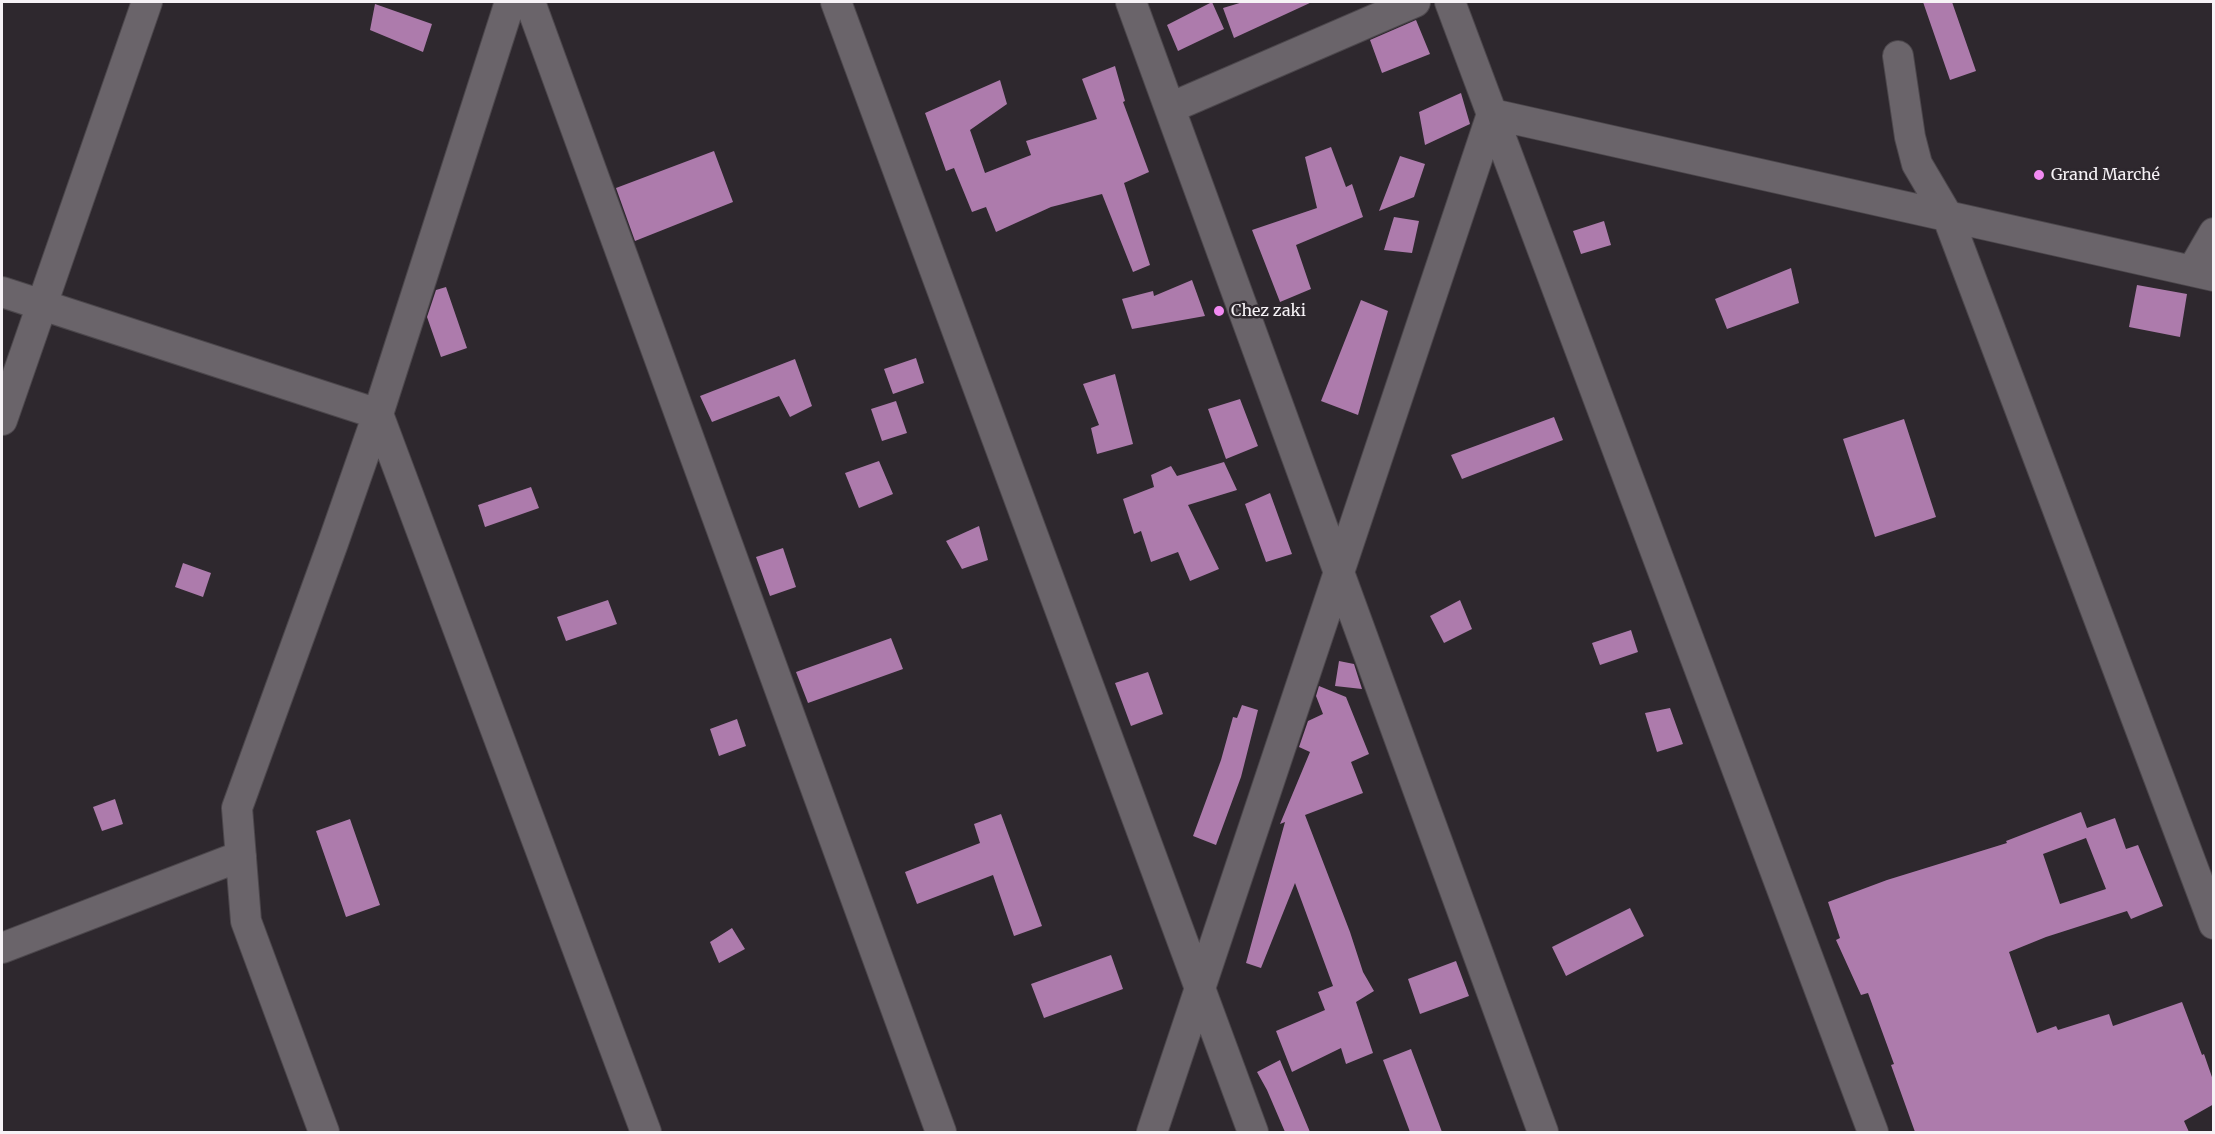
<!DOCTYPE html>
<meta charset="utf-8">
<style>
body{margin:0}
#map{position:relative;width:2215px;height:1134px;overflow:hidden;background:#2e282e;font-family:Merriweather,serif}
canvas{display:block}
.frame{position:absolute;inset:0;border:3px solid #f6f2f6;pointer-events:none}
</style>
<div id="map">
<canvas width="2215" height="1134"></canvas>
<div class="frame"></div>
</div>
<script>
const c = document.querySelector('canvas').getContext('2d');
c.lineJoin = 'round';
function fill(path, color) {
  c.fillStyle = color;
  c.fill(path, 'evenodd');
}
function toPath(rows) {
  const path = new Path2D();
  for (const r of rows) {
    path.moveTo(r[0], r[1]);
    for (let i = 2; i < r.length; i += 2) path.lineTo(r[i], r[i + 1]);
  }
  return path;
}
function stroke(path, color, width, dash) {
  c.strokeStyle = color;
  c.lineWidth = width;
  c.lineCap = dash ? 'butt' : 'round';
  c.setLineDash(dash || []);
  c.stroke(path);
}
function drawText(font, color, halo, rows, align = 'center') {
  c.font = font + ' Merriweather,serif';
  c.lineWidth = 5;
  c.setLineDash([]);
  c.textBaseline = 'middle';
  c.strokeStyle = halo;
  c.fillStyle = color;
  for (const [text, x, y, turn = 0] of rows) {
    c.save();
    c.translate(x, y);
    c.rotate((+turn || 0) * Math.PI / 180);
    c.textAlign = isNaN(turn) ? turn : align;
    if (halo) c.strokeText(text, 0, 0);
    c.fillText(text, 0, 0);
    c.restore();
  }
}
const building = toPath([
 [1212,2,1224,29,1178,51,1167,25],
 [1243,2,1312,2,1234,38,1223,8],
 [1923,2,1952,2,1976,71,1950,80],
 [375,4,432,24,423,52,370,30],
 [1416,20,1430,54,1382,73,1370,40],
 [1115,66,1125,101,1123,102,1149,172,1124,183,1150,265,1133,272,1102,194,1051,207,996,232,986,207,972,212,954,168,946,171,925,113,1000,80,1007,104,970,130,985,173,1031,155,1026,141,1097,119,1082,79],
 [1461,93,1470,124,1425,145,1419,112],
 [1331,147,1346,187,1352,184,1363,217,1296,245,1311,289,1280,302,1252,230,1317,208,1305,157],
 [714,151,733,202,635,241,616,188],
 [1400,156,1425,164,1414,197,1379,211],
 [1394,217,1419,221,1412,253,1384,250],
 [1604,221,1611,245,1581,254,1573,231],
 [1791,268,1799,303,1727,329,1715,299],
 [1192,280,1205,316,1132,329,1122,299,1153,291,1154,296],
 [2137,285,2187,294,2180,337,2129,327],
 [446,287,467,348,441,357,427,317,436,290],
 [1361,300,1388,311,1358,415,1321,401],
 [916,358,924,383,893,394,884,369],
 [795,359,812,406,790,417,779,396,712,422,700,396],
 [1115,374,1133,444,1097,454,1091,428,1099,425,1083,384],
 [1240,399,1258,446,1226,459,1208,409],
 [896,401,907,433,882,441,871,409],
 [1554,417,1563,440,1462,479,1451,455],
 [1904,419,1936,517,1875,537,1843,439],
 [879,461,893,494,859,508,845,473],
 [1224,462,1237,490,1188,505,1219,569,1190,581,1178,552,1151,562,1141,531,1134,534,1123,499,1154,487,1151,475,1171,466,1177,476],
 [531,487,539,508,485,527,478,505],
 [1270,493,1292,554,1266,562,1245,504],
 [979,526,988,560,962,569,946,541],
 [783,548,796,587,770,596,756,557],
 [183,563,211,573,203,597,175,587],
 [608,600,617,624,566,641,557,617],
 [1460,600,1472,629,1444,643,1430,616],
 [1631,630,1638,652,1600,665,1592,643],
 [891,638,903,669,808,703,796,672],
 [1339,661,1354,664,1362,689,1335,686],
 [1148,672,1163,714,1131,726,1115,683],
 [1319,686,1346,697,1369,754,1351,762,1363,793,1305,815,1350,932,1363,972,1374,991,1356,1002,1373,1053,1346,1064,1341,1048,1292,1072,1276,1031,1325,1010,1318,992,1333,986,1295,883,1261,968,1246,963,1285,822,1280,824,1310,752,1299,747,1308,721,1323,714,1316,696],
 [1242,705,1258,710,1241,777,1216,845,1193,836,1221,760,1233,717,1237,718],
 [1670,708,1683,744,1657,752,1645,713],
 [737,719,746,746,719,756,710,729],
 [115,799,123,824,102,831,93,807],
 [2081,812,2087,828,2115,818,2126,849,2138,845,2163,906,2131,919,2127,911,2046,937,2009,952,2037,1033,2056,1026,2058,1030,2109,1014,2113,1026,2182,1002,2202,1055,2204,1054,2214,1083,2214,1104,2184,1121,2189,1132,1915,1132,1891,1065,1894,1064,1868,993,1861,995,1836,940,1840,938,1828,902,1887,880,2007,843,2006,841],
 [2086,838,2106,889,2060,904,2043,854],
 [1001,814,1042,926,1014,936,993,875,917,904,905,872,980,843,974,824],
 [350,819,380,905,346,917,316,831],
 [1630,908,1644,936,1566,976,1552,947],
 [732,928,745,949,719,963,710,942],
 [1111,955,1123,989,1044,1018,1031,984],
 [1456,961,1469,996,1420,1014,1408,979],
 [1411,1049,1442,1132,1410,1132,1383,1060],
 [1280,1060,1310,1132,1285,1132,1267,1090,1257,1072]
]);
const minor = toPath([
 [530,2,941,1132],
 [836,2,1253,1132],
 [1131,2,1543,1132],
 [1450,2,1873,1132],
 [1898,56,1910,137,1917,164,1947,215,2214,924],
 [1170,108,1415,2],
 [2192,271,2214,233],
 [2,292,378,414,646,1132],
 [2,420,147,2],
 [2,948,241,856],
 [324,1132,246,921,237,808,333,543,378,414,510,2],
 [1152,1132,1492,114,2214,276]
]);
const markers = [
 [2039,175,6,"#f28af2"],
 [1219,311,6,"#f28af2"]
];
const poiNames = [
 ["Grand Marché",2051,175],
 ["Chez zaki",1231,311]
];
fill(building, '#ad7bac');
stroke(minor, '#4c474c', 32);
stroke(minor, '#6a646a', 30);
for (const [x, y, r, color] of markers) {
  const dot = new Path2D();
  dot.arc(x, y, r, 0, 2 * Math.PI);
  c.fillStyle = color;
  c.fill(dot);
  stroke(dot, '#2e282e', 2);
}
drawText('16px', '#f6f2f6', '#2e282e', poiNames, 'left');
</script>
